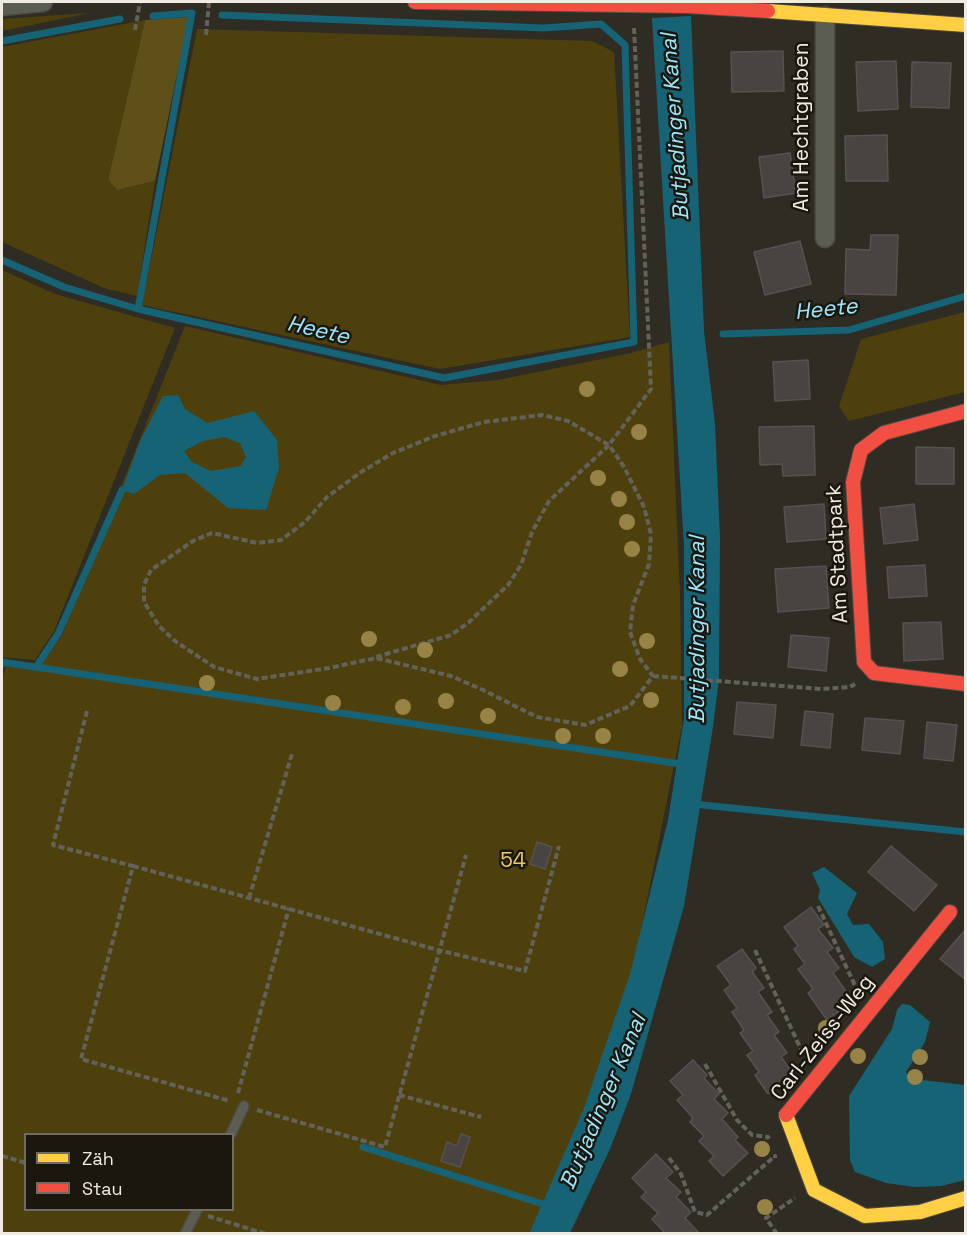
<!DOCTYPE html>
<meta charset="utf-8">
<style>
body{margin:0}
#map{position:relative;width:967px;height:1235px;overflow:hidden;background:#2f2c23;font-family:"Space Grotesk",sans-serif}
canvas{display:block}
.frame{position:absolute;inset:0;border:3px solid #f0ece1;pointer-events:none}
.legend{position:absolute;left:24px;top:1133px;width:210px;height:78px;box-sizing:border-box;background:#1a170f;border:2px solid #706c63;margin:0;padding:8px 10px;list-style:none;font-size:18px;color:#f0ece1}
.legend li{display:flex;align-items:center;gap:12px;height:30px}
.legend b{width:30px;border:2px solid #706c63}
</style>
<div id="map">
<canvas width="967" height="1235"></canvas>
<div class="frame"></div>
<ul class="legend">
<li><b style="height:8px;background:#ffcf43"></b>Zäh</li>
<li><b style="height:8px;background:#f24e42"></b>Stau</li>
</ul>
</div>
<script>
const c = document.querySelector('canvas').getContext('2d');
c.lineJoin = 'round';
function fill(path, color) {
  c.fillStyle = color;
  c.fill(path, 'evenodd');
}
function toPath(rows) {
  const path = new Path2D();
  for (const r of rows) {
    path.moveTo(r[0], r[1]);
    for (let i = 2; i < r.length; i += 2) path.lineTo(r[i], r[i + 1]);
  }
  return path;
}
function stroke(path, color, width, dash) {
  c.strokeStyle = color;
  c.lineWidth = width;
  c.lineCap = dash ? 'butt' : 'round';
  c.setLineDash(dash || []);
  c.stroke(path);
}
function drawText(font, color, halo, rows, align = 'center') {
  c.font = font + ' "Space Grotesk",sans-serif';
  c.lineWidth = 5;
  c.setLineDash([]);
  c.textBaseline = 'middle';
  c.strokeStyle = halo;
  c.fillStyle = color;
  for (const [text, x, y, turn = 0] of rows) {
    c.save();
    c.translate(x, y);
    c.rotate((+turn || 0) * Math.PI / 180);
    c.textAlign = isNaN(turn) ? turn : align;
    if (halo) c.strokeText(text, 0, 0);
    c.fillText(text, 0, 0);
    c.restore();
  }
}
const green = toPath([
 [90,13,2,31,2,19],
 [145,20,108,180,119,190,155,181,137,296,104,288,2,242,2,47],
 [197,29,592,41,614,52,630,337,440,369,142,305],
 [2,270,55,294,175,328,54,631,35,660,2,657],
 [965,312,965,392,849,421,839,406,861,339],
 [185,326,441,385,498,380,631,353,669,342,680,595,682,726,675,761,41,665,62,635],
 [6,665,674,765,625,1010,567,1161,530,1233,2,1234,2,681],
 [26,1134,232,1134,232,1210,26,1210]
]);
const forest = toPath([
 [189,17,155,181,118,190,108,180,145,20]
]);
const water = toPath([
 [691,16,704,331,715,424,720,538,719,678,713,727,684,906,631,1094,610,1149,570,1233,529,1234,584,1108,630,974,668,820,684,718,684,546,652,18],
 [178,395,185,409,207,423,254,411,277,440,279,468,266,510,228,508,185,473,160,475,134,494,122,490,140,441,163,396],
 [224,437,240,443,246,457,241,466,211,471,192,462,184,451,203,441],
 [824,867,857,893,847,914,853,925,869,924,883,942,885,959,872,967,854,957,818,898,820,890,812,873],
 [902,1004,910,1005,930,1022,925,1042,906,1072,911,1081,922,1080,965,1085,965,1180,941,1186,915,1187,886,1183,855,1172,850,1160,849,1096,892,1029,897,1010]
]);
const stream = toPath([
 [2,41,120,19],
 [2,260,64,287,138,309,444,378,634,342,625,45,601,24,544,28,222,15],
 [138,309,192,13,153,16],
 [723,334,849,330,966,296],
 [2,664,2,662,674,763,685,763],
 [36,667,58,634,122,490],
 [693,804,966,832],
 [363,1147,549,1206]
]);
const building = toPath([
 [783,51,784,91,732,92,731,52,783,51],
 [896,61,898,109,858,111,856,62,896,61],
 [912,62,951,63,949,108,911,107,912,62],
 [887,135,888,181,846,181,845,136,887,135],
 [790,153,796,193,764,198,759,157,790,153],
 [871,235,898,235,896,295,845,294,846,249,870,250,871,235],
 [800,241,811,284,765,295,754,252,800,241],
 [808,360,810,399,775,401,773,362,808,360],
 [814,426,815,475,783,476,782,464,760,465,759,427,814,426],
 [916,447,954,448,954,484,916,484,916,447],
 [824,504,826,539,787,542,784,507,824,504],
 [914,504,918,540,884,544,880,508,914,504],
 [925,565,927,596,889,598,887,567,925,565],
 [826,566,829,608,778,612,775,569,826,566],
 [941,622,943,659,904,661,903,623,941,622],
 [791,635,829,638,826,671,788,667,791,635],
 [737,702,776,705,773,738,734,734,737,702],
 [805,711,833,714,830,748,801,745,805,711],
 [865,718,904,721,900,754,862,750,865,718],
 [927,722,957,725,953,761,924,758,927,722],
 [537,842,552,847,545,869,530,864,537,842],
 [891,846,937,885,914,911,868,872,891,846],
 [811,907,824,925,818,929,833,948,827,952,839,968,833,973,853,1001,827,1020,808,993,813,989,798,969,805,964,794,949,798,946,784,927,811,907],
 [966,929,966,980,940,959,966,929],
 [742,949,756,968,752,972,764,988,758,992,772,1012,767,1015,779,1032,774,1035,787,1053,781,1057,794,1075,768,1094,755,1075,759,1072,747,1055,753,1051,740,1033,744,1030,732,1012,737,1008,724,990,731,985,717,966,742,949],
 [693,1060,707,1075,704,1078,719,1094,714,1099,728,1113,722,1119,738,1137,735,1140,748,1153,723,1176,709,1161,714,1156,699,1141,704,1136,690,1122,693,1118,677,1100,683,1095,670,1081,693,1060],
 [461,1134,470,1137,460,1167,441,1161,447,1142,457,1146,461,1134],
 [656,1154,673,1172,666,1178,681,1192,676,1197,691,1212,685,1218,700,1234,666,1234,652,1219,658,1213,641,1197,646,1192,632,1178,656,1154]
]);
const path = toPath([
 [634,28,651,389,609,445,568,421,542,415,484,422,435,436,393,453,361,472,327,497,305,522,281,540,257,543,212,533,193,541,151,570,144,585,144,602,159,626,175,641,214,667,257,679,329,668,376,658,451,676,481,689,537,717,585,725,630,706,653,676],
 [135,30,140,2],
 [206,35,209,2],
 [376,657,451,635,468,623,508,585,521,565,532,532,549,501,609,445,624,467,644,507,651,534,649,564,633,605,630,632,640,659,653,676],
 [653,676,821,689,850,687,855,684],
 [87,711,53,845,133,866,81,1059,230,1101],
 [133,866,438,950,525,971,559,846],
 [249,898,292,754],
 [818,906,858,992],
 [755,950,804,1056],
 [705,1064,737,1120,752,1135,768,1137,769,1139],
 [238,1093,289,908],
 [399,1095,481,1117],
 [257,1110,385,1147,466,855],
 [2,1156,26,1163],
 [669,1158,681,1174,695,1212,707,1215,775,1156,775,1158],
 [208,1216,266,1234],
 [777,1234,766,1218,795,1198]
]);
const lane = toPath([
 [231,1134,244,1106],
 [185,1234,197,1210]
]);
const street = toPath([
 [2,6,43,2],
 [825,16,825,238]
]);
const slow = toPath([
 [768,11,966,25],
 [786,1115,814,1190,865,1216,920,1212,966,1198]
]);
const jam = toPath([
 [415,2,687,6,768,11],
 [966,411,884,433,861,450,853,482,864,662,874,673,966,684],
 [786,1115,950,912]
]);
const trees = [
 [587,389],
 [639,432],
 [598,478],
 [619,499],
 [627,522],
 [632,549],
 [369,639],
 [647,641],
 [425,650],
 [620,669],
 [207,683],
 [651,700],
 [446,701],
 [333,703],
 [403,707],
 [488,716],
 [563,736],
 [603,736],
 [826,1028],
 [858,1056],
 [920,1057],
 [915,1077],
 [762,1149],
 [765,1207]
];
const streetNames = [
 ["Am Hechtgraben",802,127,-90],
 ["Am Stadtpark",838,554,-93],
 ["Carl-Zeiss-Weg",823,1038,-52]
];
const parkNames = [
 ["54",513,861]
];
const waterNames = [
 ["Butjadinger Kanal",676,127,-94],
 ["Heete",826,310,-6],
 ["Heete",318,331,13],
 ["Butjadinger Kanal",698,630,-90],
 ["Butjadinger Kanal",604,1102,-67]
];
fill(green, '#4e400d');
fill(forest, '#5f4f19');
fill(water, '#166375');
stroke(stream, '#166375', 7);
fill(building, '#484442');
stroke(building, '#575251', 1.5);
stroke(lane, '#4d4a42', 12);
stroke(street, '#4d4a42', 21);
stroke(slow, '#4d4a42', 16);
stroke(jam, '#4d4a42', 16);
stroke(path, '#63625a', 4, [6, 3]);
stroke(lane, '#5c5d52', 9);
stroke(street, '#5c5d52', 18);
stroke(slow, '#ffcf43', 14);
stroke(jam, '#f24e42', 14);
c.fillStyle = '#978345';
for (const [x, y] of trees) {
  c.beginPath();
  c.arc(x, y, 8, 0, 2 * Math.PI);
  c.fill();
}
drawText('21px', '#f0ece1', '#1a170f', streetNames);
drawText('21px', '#eccb60', '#1a170f', parkNames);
drawText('italic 22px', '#9de7fd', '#1a170f', waterNames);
</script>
